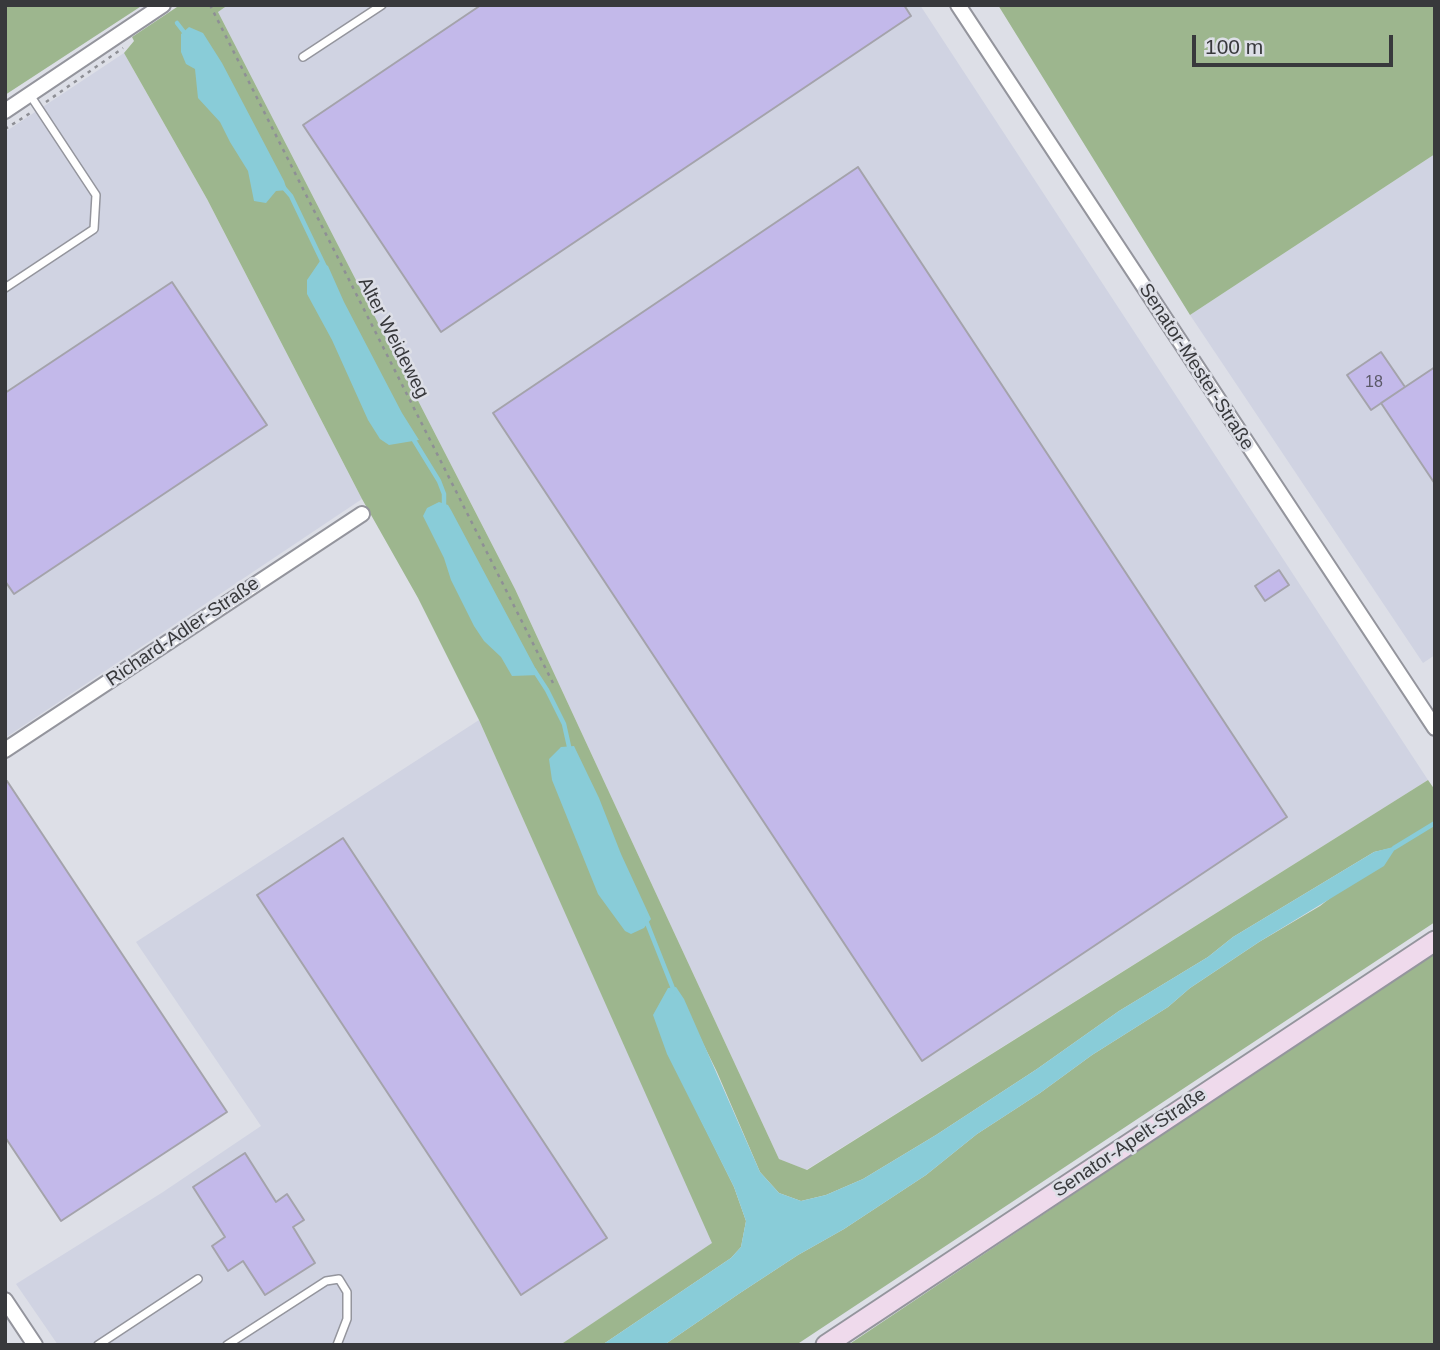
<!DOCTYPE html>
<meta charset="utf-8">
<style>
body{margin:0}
#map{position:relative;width:1440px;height:1350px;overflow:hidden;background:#dddfe7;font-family:Helvetica,sans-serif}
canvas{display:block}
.frame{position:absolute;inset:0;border:7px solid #38393c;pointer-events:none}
.scale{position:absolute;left:1192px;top:35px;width:201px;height:32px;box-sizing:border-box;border:4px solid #38393c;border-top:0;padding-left:9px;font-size:21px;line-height:24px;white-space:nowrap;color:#38393c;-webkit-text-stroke:5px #dddfe7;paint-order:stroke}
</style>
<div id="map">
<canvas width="1440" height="1350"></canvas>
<div class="frame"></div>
<div class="scale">100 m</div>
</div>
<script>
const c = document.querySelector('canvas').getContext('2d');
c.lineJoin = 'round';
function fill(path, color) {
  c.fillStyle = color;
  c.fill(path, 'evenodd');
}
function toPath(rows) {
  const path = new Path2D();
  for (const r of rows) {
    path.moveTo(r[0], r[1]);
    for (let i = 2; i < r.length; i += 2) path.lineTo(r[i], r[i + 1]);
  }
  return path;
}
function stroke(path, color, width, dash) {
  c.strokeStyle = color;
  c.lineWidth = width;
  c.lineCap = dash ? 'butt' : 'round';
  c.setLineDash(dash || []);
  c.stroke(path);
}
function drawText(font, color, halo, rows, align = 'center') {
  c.font = font + ' Helvetica,sans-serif';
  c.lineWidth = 5;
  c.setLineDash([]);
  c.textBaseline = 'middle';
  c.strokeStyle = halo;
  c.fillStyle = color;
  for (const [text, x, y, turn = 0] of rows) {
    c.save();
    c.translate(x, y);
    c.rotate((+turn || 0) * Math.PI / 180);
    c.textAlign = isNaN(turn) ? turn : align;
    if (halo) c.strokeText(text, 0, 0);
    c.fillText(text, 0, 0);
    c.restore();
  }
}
const built = toPath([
 [228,5,920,5,1428,780,806,1170,779,1159,515,589,218,12],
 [124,53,207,199,362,499,5,738,5,132],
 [1435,154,1435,655,1423,663,1190,315],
 [479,720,713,1243,560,1345,58,1345,16,1284,163,1192,261,1126,136,942]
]);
const green = toPath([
 [5,5,143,5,5,95],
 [180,5,228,5,218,12,515,589,779,1159,807,1170,1428,780,1435,790,1435,922,796,1345,664,1345,740,1293,798,1255,844,1229,926,1175,977,1134,1040,1093,1092,1055,1168,1007,1190,988,1259,942,1320,906,1396,847,1374,852,1233,937,1208,957,1119,1011,1037,1069,936,1135,863,1179,826,1195,801,1201,779,1193,760,1172,717,1072,693,1023,698,1114,734,1187,746,1221,741,1247,731,1258,602,1345,560,1345,712,1243,479,720,418,598,362,499,207,199,124,53,134,41,132,37],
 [998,5,1435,5,1435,154,1190,315],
 [1435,952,1435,1345,848,1345]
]);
const water = toPath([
 [189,27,203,33,222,63,284,181,287,190,276,191,266,203,254,201,248,171,230,142,220,122,198,98,195,69,186,64,181,52,181,34],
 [320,261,328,266,344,302,402,413,419,440,389,445,380,439,368,420,332,340,307,294,307,280],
 [439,502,448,505,451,510,539,675,512,676,501,657,484,641,474,626,451,580,444,558,423,516,427,508],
 [574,746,599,798,621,854,651,919,644,928,631,934,625,931,598,894,552,780,549,759,561,747],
 [1397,846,1384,866,1259,942,1190,988,1168,1007,1092,1055,1040,1093,977,1134,926,1175,844,1229,798,1255,740,1293,664,1345,602,1345,731,1258,741,1247,746,1221,734,1187,667,1054,653,1015,668,988,676,987,684,999,760,1172,779,1193,801,1201,826,1195,863,1179,936,1135,1037,1069,1119,1011,1208,957,1233,937,1374,852]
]);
const stream = toPath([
 [177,23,187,36],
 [284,188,291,196,325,267],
 [412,437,439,481,444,494,444,508],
 [534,670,547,690,564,724,570,751],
 [1394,848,1435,823],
 [645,918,674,991]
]);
const building = toPath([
 [481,5,904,5,911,16,441,332,303,125,481,5],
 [858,167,1287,817,922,1061,493,413,858,167],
 [172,282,267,425,14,594,5,581,5,393,172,282],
 [1381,352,1405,387,1371,410,1347,375,1381,352],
 [1435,367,1435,484,1381,403,1435,367],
 [1279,570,1289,585,1265,601,1255,586,1279,570],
 [7,781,227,1112,61,1221,5,1137,5,783,7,781],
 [343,838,607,1238,521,1295,257,895,343,838],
 [245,1153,276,1202,287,1194,304,1220,293,1227,315,1263,265,1295,243,1261,228,1271,212,1246,225,1237,193,1187,245,1153]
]);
const path = toPath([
 [210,5,553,683],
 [46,102,123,48],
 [5,129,32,112]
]);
const lane = toPath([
 [303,57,382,5],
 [5,288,94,229,96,195,30,95],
 [98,1345,198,1279],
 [227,1345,326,1281,339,1279,347,1292,347,1319,337,1345]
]);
const street = toPath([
 [958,5,1435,728],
 [5,111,163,5],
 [5,750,362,514],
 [5,1300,35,1345]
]);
const secondary = toPath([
 [826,1345,1435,941]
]);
const numberNames = [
 ["18",1374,383]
];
const streetNames = [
 ["Alter Weideweg",393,338,63],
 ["Senator-Mester-Straße",1196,367,57],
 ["Richard-Adler-Straße",183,632,-34],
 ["Senator-Apelt-Straße",1130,1143,-34]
];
fill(built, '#d0d3e2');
fill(green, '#9db68e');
fill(water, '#89ccd8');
stroke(stream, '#89ccd8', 4.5);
fill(building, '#c3b9ea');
stroke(building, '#a4a3ab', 2);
stroke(lane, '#94959d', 10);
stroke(street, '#94959d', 18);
stroke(secondary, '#94959d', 23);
stroke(path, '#8e8f95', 2.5, [3.5, 5]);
stroke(lane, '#fff', 7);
stroke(street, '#fff', 14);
stroke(secondary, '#efdaec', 19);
drawText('16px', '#5b5968', null, numberNames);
drawText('19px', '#38393c', '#dddfe7', streetNames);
</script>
